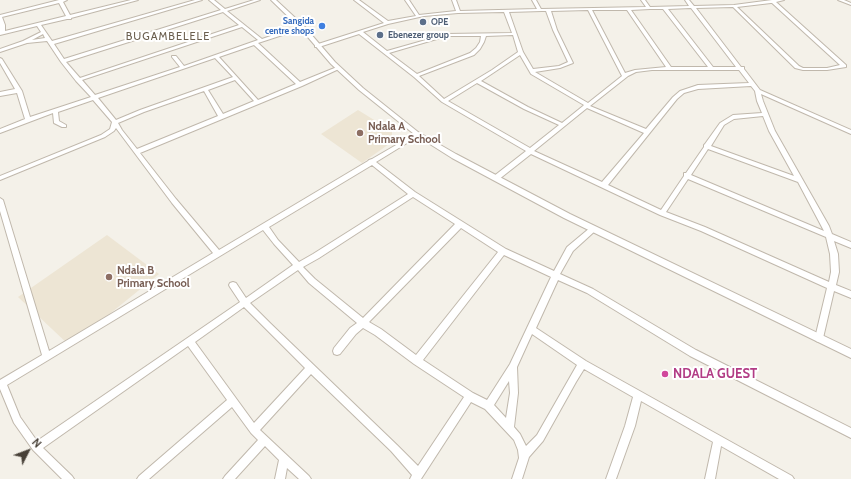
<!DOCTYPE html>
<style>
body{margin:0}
#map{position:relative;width:851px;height:479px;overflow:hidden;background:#f4f1e9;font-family:Cabin,sans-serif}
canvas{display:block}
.north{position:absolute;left:8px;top:431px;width:40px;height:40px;-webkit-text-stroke:3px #fff;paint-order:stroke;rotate:48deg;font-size:11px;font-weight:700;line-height:16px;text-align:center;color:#484138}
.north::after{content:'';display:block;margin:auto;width:14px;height:18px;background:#484138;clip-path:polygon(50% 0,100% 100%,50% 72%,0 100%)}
</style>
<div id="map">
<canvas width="851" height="479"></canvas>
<div class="north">N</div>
</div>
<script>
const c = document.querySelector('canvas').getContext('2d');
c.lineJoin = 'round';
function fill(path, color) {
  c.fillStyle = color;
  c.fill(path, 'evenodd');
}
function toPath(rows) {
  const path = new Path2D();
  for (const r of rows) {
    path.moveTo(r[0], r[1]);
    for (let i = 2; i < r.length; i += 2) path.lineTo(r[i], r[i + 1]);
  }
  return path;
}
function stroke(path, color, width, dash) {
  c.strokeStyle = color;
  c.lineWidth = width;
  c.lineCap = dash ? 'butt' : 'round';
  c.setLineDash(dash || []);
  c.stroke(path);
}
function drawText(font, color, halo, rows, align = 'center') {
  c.font = font + ' Cabin,sans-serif';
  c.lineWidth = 4;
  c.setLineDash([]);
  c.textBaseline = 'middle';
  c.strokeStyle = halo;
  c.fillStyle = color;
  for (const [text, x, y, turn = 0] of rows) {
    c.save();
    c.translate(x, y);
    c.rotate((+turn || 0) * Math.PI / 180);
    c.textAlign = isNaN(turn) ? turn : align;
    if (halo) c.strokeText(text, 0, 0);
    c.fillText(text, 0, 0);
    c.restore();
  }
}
const education = toPath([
 [358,110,392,131,392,142,362,163,321,134],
 [107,235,159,274,70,346,18,297]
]);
const minor = toPath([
 [59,0,67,0,63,2,70,15,131,0,138,0,71,18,71,19,67,19,41,25,52,41,195,0,202,0,54,44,64,59,221,10,209,0,214,0,225,9,254,0,260,0,227,11,262,39,300,26,304,26,304,28,258,43,300,82,337,67,341,68,302,86,140,153,176,199,219,250,368,161,369,160,372,159,403,141,414,132,418,132,418,134,407,143,376,162,415,192,506,249,554,271,567,247,591,227,595,227,596,229,595,231,573,251,560,274,593,289,696,350,851,428,851,438,690,356,587,293,558,280,536,328,586,361,792,476,794,479,779,479,721,446,715,479,705,479,713,442,641,401,635,426,616,479,606,479,625,426,633,397,584,369,576,382,543,441,529,457,522,479,512,479,519,458,518,450,514,440,485,409,471,402,421,479,410,479,412,475,391,451,311,374,260,430,309,476,311,479,299,479,287,468,285,479,275,479,279,460,265,446,235,479,223,479,225,476,258,440,251,433,232,407,149,479,137,479,139,476,227,400,188,346,43,448,72,476,74,479,62,479,33,450,14,423,0,389,0,380,42,355,0,211,0,198,3,200,49,351,213,253,172,203,116,128,114,131,105,137,0,180,0,176,101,135,110,129,112,122,93,100,58,112,59,121,66,125,66,127,62,127,54,123,53,113,0,133,0,129,25,119,17,93,0,96,0,92,15,89,0,63,0,58,2,59,22,91,30,117,91,97,76,81,61,62,47,41,27,43,0,52,0,49,23,41,41,32,37,26,0,35,0,15,59,0],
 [59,3,66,16,5,31,5,25,2,17,59,3],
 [223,12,239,25,80,78,66,62,223,12],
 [242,27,258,40,184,66,176,56,172,56,172,57,180,67,95,95,82,80,242,27],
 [43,34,45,38,32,40,43,34],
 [254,45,296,84,258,100,219,57,254,45],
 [215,58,233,77,140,110,116,120,98,98,215,58],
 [235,80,254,101,223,114,208,90,235,80],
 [204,91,218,116,137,149,122,130,118,123,144,112,204,91],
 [372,165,408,194,313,254,299,262,278,240,269,227,372,165],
 [413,197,455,224,363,318,315,279,303,267,319,258,413,197],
 [461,228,498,252,416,355,381,329,369,322,461,228],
 [263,230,274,244,293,265,246,298,236,283,233,282,230,283,229,285,230,287,240,302,37,441,20,417,7,385,263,230],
 [504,255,551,277,510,364,487,400,473,393,423,360,504,255],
 [298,270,309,283,357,323,350,328,334,348,333,351,334,354,337,355,340,354,356,334,363,328,375,335,414,364,464,397,418,466,397,445,270,323,250,303,298,270],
 [244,307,305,368,254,423,195,342,244,307],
 [532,334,577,365,537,435,526,446,520,434,514,427,518,393,517,367,532,334],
 [509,381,510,393,506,418,494,405,509,381],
 [354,0,359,0,388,21,416,16,405,0,409,0,419,15,456,11,452,0,456,0,460,11,537,9,532,0,536,0,541,9,646,7,641,0,645,0,650,7,689,6,685,0,689,0,694,6,734,5,772,0,784,0,776,2,846,65,846,67,827,70,803,70,795,68,733,7,696,8,741,67,744,67,744,69,760,90,851,130,851,134,761,94,763,101,775,131,829,226,832,234,851,242,851,248,834,241,838,254,839,272,836,285,851,291,851,298,834,291,823,338,822,341,819,342,816,341,815,338,827,288,701,231,660,215,531,154,498,180,494,180,493,178,494,176,526,151,442,102,414,77,359,34,319,47,315,47,315,45,384,23,354,0],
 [771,3,772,3,840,65,827,68,803,68,799,66,737,7,771,3],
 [691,8,736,67,713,67,668,9,691,8],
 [650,9,663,9,708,67,671,67,631,10,650,9],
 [588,10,622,76,588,103,535,72,560,68,573,63,557,30,551,11,588,10],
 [592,10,627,10,666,67,635,70,625,73,592,10],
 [542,11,546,11,553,30,568,62,559,66,533,69,523,52,509,12,542,11],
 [504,12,512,33,447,34,387,51,363,32,388,24,424,16,458,13,504,12],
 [513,35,518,52,492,70,444,99,419,76,474,55,480,49,484,42,486,36,513,35],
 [447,36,481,36,480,42,476,48,470,53,417,74,389,53,447,36],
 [520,55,531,74,584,105,583,106,562,123,528,107,481,81,520,55],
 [652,70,739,70,749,83,698,85,680,91,673,97,646,129,590,106,628,76,636,72,652,70],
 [477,83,524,109,559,125,530,148,448,101,477,83],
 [751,86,755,91,757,101,762,113,733,115,720,123,705,144,704,145,704,147,686,173,684,173,684,176,661,210,608,185,677,99,684,93,698,89,751,86],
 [587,108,644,133,602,182,534,151,587,108],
 [763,116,769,131,794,176,711,146,724,125,734,119,763,116],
 [708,149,798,182,824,231,691,175,708,149],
 [688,179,826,237,830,254,831,272,829,282,705,227,666,212,688,179],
 [838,0,844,0,851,3,851,5,838,0]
]);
const tertiary = toPath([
 [271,0,276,0,304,26,335,62,363,88,418,132,456,154,570,214,851,349,851,358,564,218,452,158,414,134,359,90,331,64,300,28,271,0]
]);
const markers = [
 [423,22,4,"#5c6f8a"],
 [322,26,4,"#3f7fe0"],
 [380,35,4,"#5c6f8a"],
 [360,133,4,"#8d6e63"],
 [109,277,4,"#8d6e63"],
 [665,374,4,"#d1479c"]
];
const farShopnames = [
 ["Sangida",314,21],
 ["centre shops",314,31]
];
const farServicenames = [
 ["OPE",431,22],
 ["Ebenezer group",388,35]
];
const farQuarternames = [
 ["BUGAMBELELE",168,37]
];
const educationNames = [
 ["Ndala A",368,127],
 ["Primary School",368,140],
 ["Ndala B",117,271],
 ["Primary School",117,284]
];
const nearHotelnames = [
 ["NDALA GUEST",673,374]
];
fill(education, '#ede5d4');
stroke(minor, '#c0b8ac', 2);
stroke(tertiary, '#c0b8ac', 2);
fill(minor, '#fff');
fill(tertiary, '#fff');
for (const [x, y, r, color] of markers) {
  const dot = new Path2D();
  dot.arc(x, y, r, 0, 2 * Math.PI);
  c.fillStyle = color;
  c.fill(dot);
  stroke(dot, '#fff', 1.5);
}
drawText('bold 9px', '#366cbe', '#fff', farShopnames, 'right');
drawText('bold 9px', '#4e5e75', '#fff', farServicenames, 'left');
c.letterSpacing = '1px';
drawText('11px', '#6b5f4f', '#fff', farQuarternames);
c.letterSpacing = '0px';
drawText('bold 11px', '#785e54', '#fff', educationNames, 'left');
drawText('bold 13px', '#b23c85', '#fff', nearHotelnames, 'left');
</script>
